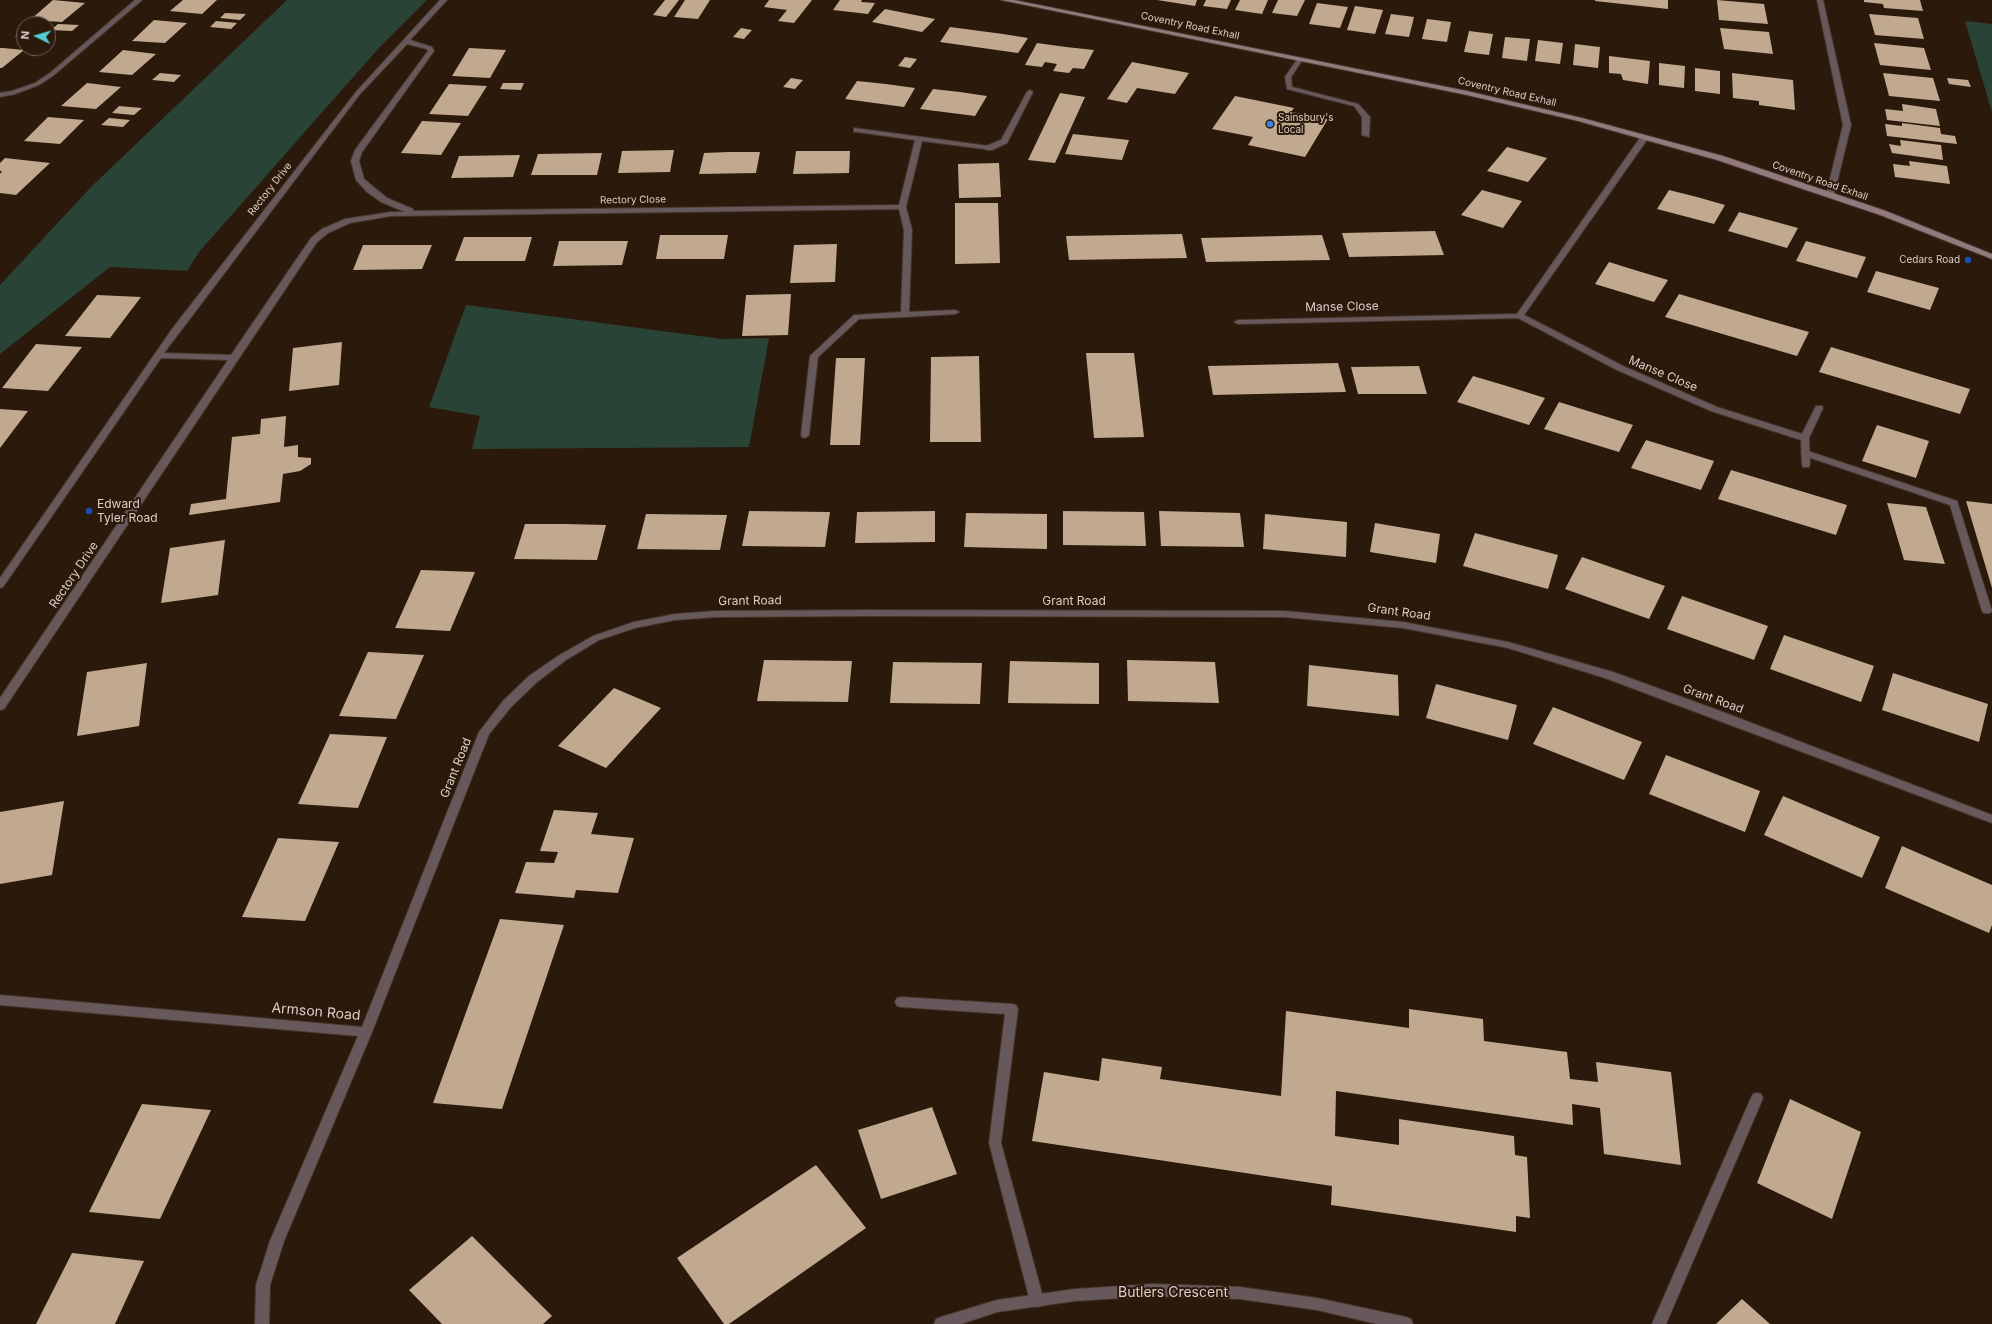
<!DOCTYPE html>
<style>
body{margin:0}
#map{position:relative;width:1992px;height:1324px;overflow:hidden;background:#2b190c;font-family:Inter,sans-serif}
canvas{display:block}
.north{position:absolute;left:16px;top:16px;width:40px;height:40px;box-sizing:border-box;background:#2b190c;border:1px solid #726257;border-radius:50%;rotate:275deg;font-size:11px;font-weight:700;line-height:16px;text-align:center;color:#dccfc7}
.north::after{content:'';display:block;margin:auto;width:14px;height:18px;background:#52ccd0;clip-path:polygon(50% 0,100% 100%,50% 72%,0 100%)}
</style>
<div id="map">
<canvas width="1992" height="1324"></canvas>
<div class="north">N</div>
</div>
<script>
const c = document.querySelector('canvas').getContext('2d');
c.lineJoin = 'round';
function fill(path, color) {
  c.fillStyle = color;
  c.fill(path, 'evenodd');
}
function toPath(rows) {
  const path = new Path2D();
  for (const r of rows) {
    path.moveTo(r[0], r[1]);
    for (let i = 2; i < r.length; i += 2) path.lineTo(r[i], r[i + 1]);
  }
  return path;
}
function stroke(path, color, width, dash) {
  c.strokeStyle = color;
  c.lineWidth = width;
  c.lineCap = dash ? 'butt' : 'round';
  c.setLineDash(dash || []);
  c.stroke(path);
}
function drawText(font, color, halo, rows, align = 'center') {
  c.font = font + ' Inter,sans-serif';
  c.lineWidth = 4;
  c.setLineDash([]);
  c.textBaseline = 'middle';
  c.strokeStyle = halo;
  c.fillStyle = color;
  for (const [text, x, y, turn = 0] of rows) {
    c.save();
    c.translate(x, y);
    c.rotate((+turn || 0) * Math.PI / 180);
    c.textAlign = isNaN(turn) ? turn : align;
    if (halo) c.strokeText(text, 0, 0);
    c.fillText(text, 0, 0);
    c.restore();
  }
}
const green = toPath([
 [287,0,427,0,377,50,199,252,187,271,110,267,0,354,0,285,91,187],
 [1965,21,1992,24,1992,112],
 [466,305,722,339,769,338,749,447,472,449,480,416,429,407]
]);
const building = toPath([
 [53,0,85,3,62,22,30,20],
 [183,0,217,0,202,14,170,11],
 [665,0,679,0,666,17,653,15],
 [685,0,710,0,698,19,674,17],
 [769,0,812,0,794,23,778,21,787,10,764,7],
 [840,0,862,0,861,2,875,3,868,14,833,10],
 [1157,0,1197,0,1195,6],
 [1206,0,1231,0,1227,9,1203,6],
 [1240,0,1268,0,1262,14,1235,10],
 [1278,0,1305,0,1297,16,1272,13],
 [1595,0,1668,0,1668,9,1595,1],
 [1717,0,1764,4,1768,24,1719,20],
 [1864,0,1920,0,1923,11,1884,8,1883,4,1864,2],
 [1317,3,1348,7,1340,28,1309,24],
 [1355,6,1383,10,1375,34,1347,30],
 [885,9,935,19,922,32,872,22],
 [225,13,246,14,240,20,220,18],
 [1391,14,1414,17,1409,37,1385,34],
 [1869,14,1918,18,1924,39,1875,35],
 [1427,19,1451,22,1447,42,1422,39],
 [154,20,187,23,165,43,132,41],
 [216,21,237,23,231,29,210,27],
 [58,24,79,25,72,31,51,30],
 [950,27,1003,34,1028,38,1018,53,940,42],
 [741,28,752,30,744,39,733,37],
 [1720,28,1769,32,1773,54,1724,49],
 [22,31,24,31,24,38,15,37],
 [1469,31,1493,34,1489,55,1464,52],
 [1505,37,1530,39,1527,61,1502,58],
 [1538,40,1563,43,1560,64,1535,61],
 [1037,43,1066,47,1094,50,1084,69,1073,68,1069,73,1053,71,1057,64,1045,62,1042,67,1025,65],
 [1874,43,1924,48,1931,70,1880,65],
 [1575,44,1600,47,1598,68,1573,65],
 [0,48,3,48,24,50,2,68,0,68],
 [469,48,506,50,490,78,452,76],
 [123,50,156,54,132,75,99,72],
 [1609,56,1650,61,1648,84,1623,80,1621,74,1609,73],
 [905,57,917,59,910,68,898,66],
 [1132,62,1189,73,1175,94,1137,88,1127,103,1107,99],
 [1659,63,1685,66,1684,88,1659,85],
 [1695,68,1720,71,1720,94,1695,91],
 [160,73,181,75,174,82,152,80],
 [1732,73,1793,80,1795,110,1759,105,1759,101,1733,98],
 [1883,73,1933,78,1940,101,1889,96],
 [791,78,803,80,795,89,783,87],
 [1947,78,1968,80,1971,87,1949,84],
 [857,81,886,84,915,88,904,107,845,99],
 [87,83,121,87,96,109,61,106],
 [503,83,524,83,521,90,500,89],
 [449,84,487,86,468,116,429,114],
 [933,89,960,92,987,96,975,116,920,109],
 [1060,93,1085,97,1055,163,1028,160],
 [1235,96,1294,108,1291,112,1328,119,1305,157,1248,145,1253,137,1212,129],
 [1902,104,1936,109,1940,126,1887,120,1885,109,1903,111],
 [119,106,142,108,134,115,112,113],
 [48,117,84,120,60,144,24,141],
 [109,118,130,120,123,127,101,125],
 [422,121,461,123,441,155,401,153],
 [1902,123,1940,128,1941,134,1955,136,1957,144,1887,136,1885,124,1902,126],
 [1073,134,1129,140,1122,160,1065,154],
 [1900,140,1941,145,1943,160,1892,153,1889,144,1901,146],
 [1507,147,1547,158,1528,182,1487,171],
 [674,150,670,172,618,173,622,151],
 [796,151,850,151,849,173,793,174],
 [729,152,760,152,756,173,699,174,704,153],
 [602,153,597,175,531,175,538,154],
 [520,155,513,177,451,178,459,156],
 [5,158,50,163,16,195,0,193,0,174,2,171,0,171,0,163],
 [1909,161,1947,166,1950,184,1895,177,1893,164,1910,166],
 [999,163,1001,197,959,198,958,164],
 [1482,190,1522,201,1503,228,1461,215],
 [1669,190,1697,197,1725,205,1714,224,1657,209],
 [955,203,998,203,1000,263,955,264],
 [1739,212,1769,220,1798,228,1787,248,1728,231],
 [1435,231,1444,255,1349,257,1342,233],
 [1182,234,1187,258,1069,260,1066,236],
 [660,235,728,235,724,259,656,259],
 [1322,235,1330,260,1206,262,1201,238],
 [464,237,532,237,525,261,455,261],
 [559,241,628,241,622,265,553,266],
 [1806,241,1866,257,1857,278,1796,261],
 [837,244,835,282,790,283,794,245],
 [363,245,432,245,422,269,353,270],
 [1609,262,1638,271,1668,280,1654,302,1595,284],
 [1876,271,1939,288,1930,310,1867,292],
 [791,294,788,335,742,336,746,295],
 [1679,294,1774,322,1809,332,1797,356,1665,317],
 [97,295,141,297,110,338,65,336],
 [342,342,339,385,289,391,293,348],
 [36,344,82,347,48,391,2,388],
 [1831,347,1970,389,1960,414,1819,372],
 [1086,353,1134,353,1144,437,1094,438],
 [979,356,981,442,930,442,931,357],
 [836,358,865,358,860,445,830,445],
 [1338,363,1346,392,1213,395,1208,366],
 [1419,366,1427,394,1358,394,1351,367],
 [1473,376,1510,387,1545,398,1529,425,1457,402],
 [1559,402,1633,425,1619,452,1544,429],
 [0,409,28,411,0,448],
 [286,416,284,447,298,445,298,457,311,458,311,464,300,471,283,474,280,502,189,515,191,504,226,499,232,437,260,434,261,419],
 [1877,425,1929,441,1916,478,1862,461],
 [1646,440,1714,461,1701,490,1631,468],
 [1731,470,1847,505,1836,535,1718,499],
 [1966,501,1992,504,1992,588],
 [1887,503,1926,507,1945,564,1904,560],
 [749,511,830,512,825,547,742,546],
 [935,511,935,542,855,543,857,512],
 [1063,511,1144,512,1146,546,1063,545],
 [1159,511,1240,513,1244,547,1161,546],
 [966,513,1047,514,1047,549,964,547],
 [646,514,727,515,720,550,637,549],
 [1265,514,1347,522,1346,557,1263,549],
 [1375,523,1440,534,1436,563,1370,552],
 [525,524,566,524,606,525,597,560,514,559],
 [1475,533,1558,555,1548,589,1463,566],
 [225,540,218,595,161,603,170,548],
 [1582,557,1665,586,1649,619,1565,589],
 [421,570,475,572,450,631,395,628],
 [1682,596,1768,626,1754,660,1667,629],
 [1784,635,1874,666,1861,702,1770,669],
 [368,652,424,655,396,719,339,716],
 [764,660,852,661,848,702,757,701],
 [1127,660,1215,662,1219,703,1128,701],
 [1010,661,1099,663,1099,704,1008,703],
 [893,662,982,663,980,704,890,703],
 [147,663,139,726,77,736,87,672],
 [1309,665,1398,675,1399,716,1307,706],
 [1893,673,1988,704,1979,742,1882,710],
 [1436,684,1517,705,1508,740,1426,718],
 [614,688,661,708,606,768,558,746],
 [1553,707,1642,742,1624,780,1533,744],
 [330,734,387,737,358,808,298,804],
 [1666,755,1760,791,1745,832,1649,794],
 [1783,796,1880,837,1862,878,1764,835],
 [64,801,52,875,0,884,0,812],
 [554,810,598,813,591,834,634,838,618,893,576,890,574,898,515,893,526,862,554,863,558,852,540,851],
 [278,838,339,842,305,921,242,917],
 [1902,846,1992,885,1992,925,1989,933,1885,888],
 [500,919,564,925,502,1109,433,1103],
 [1409,1009,1483,1019,1484,1041,1567,1052,1570,1079,1598,1082,1596,1062,1671,1072,1681,1165,1604,1154,1600,1108,1572,1104,1573,1125,1336,1091,1335,1136,1399,1145,1399,1119,1514,1136,1515,1155,1527,1157,1530,1218,1516,1216,1516,1232,1331,1205,1332,1186,1032,1141,1044,1072,1099,1081,1102,1058,1162,1067,1160,1079,1281,1096,1286,1011,1409,1028],
 [1790,1099,1861,1132,1832,1219,1757,1183],
 [142,1104,211,1110,160,1219,89,1212],
 [932,1107,957,1174,881,1199,858,1130],
 [816,1165,866,1228,729,1324,724,1324,677,1258],
 [472,1236,552,1316,543,1324,442,1324,409,1290],
 [72,1253,144,1261,115,1324,36,1324],
 [1742,1299,1770,1324,1716,1324]
]);
const lane = toPath([
 [1298,58,1303,59,1291,77,1292,87,1358,104,1370,117,1369,137,1362,135,1362,117,1354,106,1287,89,1285,77,1298,58],
 [1030,90,1033,92,1007,143,992,150,986,150,986,146,1001,140,1027,92,1030,90],
 [854,315,860,315,861,317,818,357,809,435,805,438,802,437,801,435,810,356,854,315],
 [1805,450,1957,501,1992,611,1990,613,1984,613,1982,611,1950,505,1802,455,1801,453,1802,451,1805,450],
 [901,997,1012,1004,1016,1005,1018,1009,1001,1143,1044,1301,1042,1306,1037,1307,1032,1306,1030,1301,989,1143,1005,1014,901,1007,897,1006,895,1002,897,998,901,997],
 [1757,1093,1761,1094,1763,1098,1666,1324,1652,1324,1751,1098,1753,1094,1757,1093]
]);
const street = toPath([
 [135,0,142,0,54,75,39,85,15,94,0,97,0,93,12,91,35,83,50,73,135,0],
 [440,0,447,0,410,40,432,47,434,51,362,152,359,161,364,179,387,198,413,209,413,211,899,205,915,140,857,132,854,132,854,128,989,146,993,148,992,150,922,141,906,207,912,230,909,312,955,310,959,312,955,314,905,317,857,319,853,317,857,315,901,312,904,230,899,209,391,216,350,223,328,233,317,242,4,709,0,710,0,698,228,360,161,358,3,587,0,588,0,578,172,329,356,92,440,0],
 [407,44,427,49,428,51,355,150,351,161,356,180,367,192,381,202,405,212,391,212,345,219,322,229,311,238,231,355,164,353,360,94,407,44],
 [1817,0,1823,0,1851,125,1834,195,1830,197,1826,195,1843,125,1817,0],
 [1642,135,1649,137,1524,315,1623,366,1717,407,1802,434,1816,406,1822,406,1823,408,1809,438,1810,465,1809,467,1803,467,1802,465,1801,440,1711,411,1617,370,1518,318,1238,324,1234,322,1238,320,1517,314,1642,135],
 [873,610,1284,611,1403,622,1508,642,1613,672,1720,711,1992,815,1992,823,1605,678,1508,648,1403,628,1284,617,873,616,716,617,675,620,635,628,599,640,566,660,537,682,511,707,489,734,372,1032,284,1241,270,1285,269,1324,255,1324,256,1285,270,1241,358,1036,0,1005,0,995,362,1027,479,732,503,701,529,676,558,656,593,636,634,622,675,614,716,611,873,610],
 [1153,1284,1240,1287,1317,1298,1406,1317,1411,1319,1413,1324,1377,1324,1317,1310,1240,1299,1153,1296,1075,1301,997,1312,961,1324,934,1324,936,1319,941,1317,997,1300,1075,1289,1153,1284]
]);
const secondary = toPath([
 [1001,0,1014,0,1467,91,1582,118,1723,156,1886,211,1992,254,1992,259,1880,215,1717,160,1578,121,1467,95,1001,0]
]);
const markers = [
 [1270,124,4,"#3f7fe0"],
 [1968,260,4,"#1a4fb4"],
 [89,511,4,"#1a4fb4"]
];
const farStreetnames = [
 ["Coventry Road Exhall",1190,26,12],
 ["Coventry Road Exhall",1507,92,13],
 ["Coventry Road Exhall",1820,181,19],
 ["Rectory Drive",270,189,-52],
 ["Rectory Close",633,200,-1]
];
const farPoinames = [
 ["Sainsbury's",1278,118],
 ["Local",1278,130],
 ["Cedars Road",1960,260,"right"]
];
const streetNames = [
 ["Manse Close",1342,307,-1],
 ["Manse Close",1663,374,23],
 ["Rectory Drive",74,575,-56],
 ["Grant Road",750,601,-1],
 ["Grant Road",1074,601],
 ["Grant Road",1399,612,8],
 ["Grant Road",1713,699,20],
 ["Grant Road",456,768,-68]
];
const poiNames = [
 ["Edward",97,504],
 ["Tyler Road",97,518]
];
const nearStreetnames = [
 ["Armson Road",316,1012,5],
 ["Butlers Crescent",1173,1293]
];
fill(green, '#294436');
fill(building, '#c0a98e');
stroke(lane, '#47362a', 2);
stroke(street, '#47362a', 2);
stroke(secondary, '#47362a', 2);
fill(lane, '#67585b');
fill(street, '#67585b');
fill(secondary, '#91797e');
for (const [x, y, r, color] of markers) {
  const dot = new Path2D();
  dot.arc(x, y, r, 0, 2 * Math.PI);
  c.fillStyle = color;
  c.fill(dot);
  stroke(dot, '#2b190c', 1.5);
}
drawText('10px', '#dccfc7', '#2b190c', farStreetnames);
drawText('10px', '#dccfc7', '#2b190c', farPoinames, 'left');
drawText('12px', '#dccfc7', '#2b190c', streetNames);
drawText('12px', '#dccfc7', '#2b190c', poiNames, 'left');
drawText('14px', '#dccfc7', '#2b190c', nearStreetnames);
</script>
